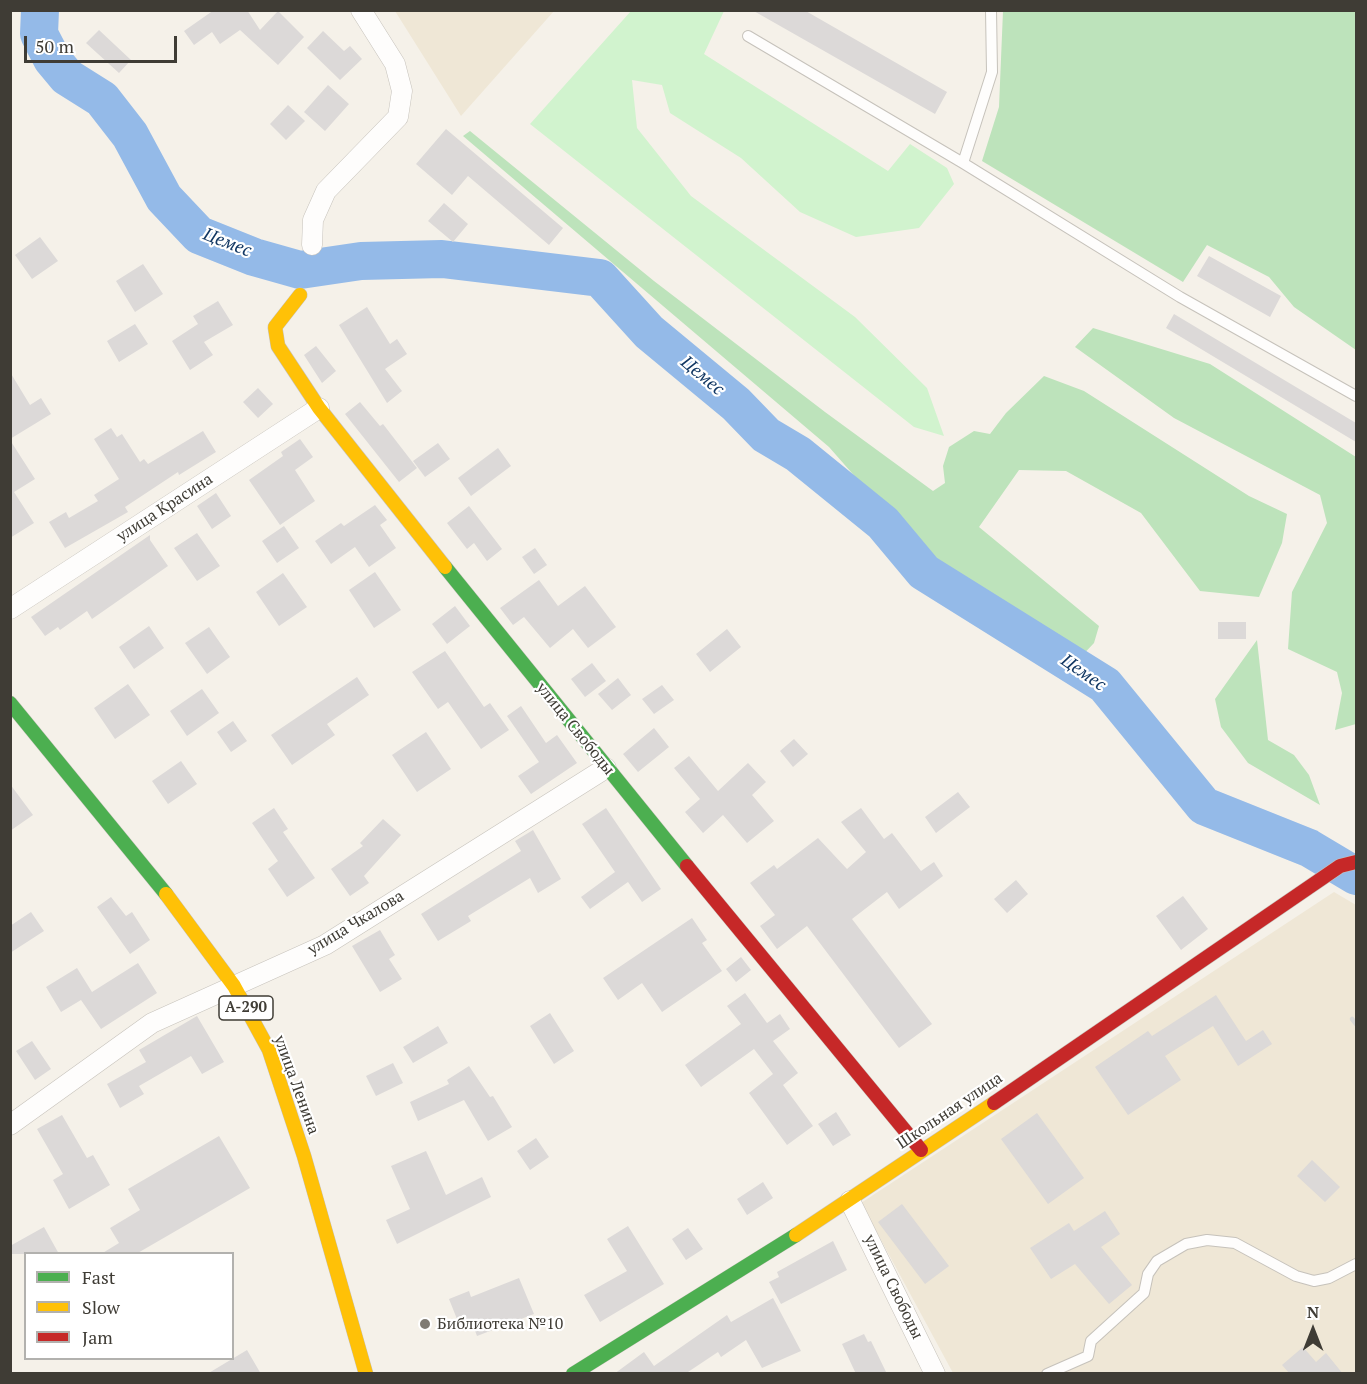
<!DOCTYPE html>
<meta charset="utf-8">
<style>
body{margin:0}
#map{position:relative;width:1367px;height:1384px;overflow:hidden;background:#f5f1e9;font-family:"PT Serif",serif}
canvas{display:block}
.frame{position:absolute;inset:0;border:12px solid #3f3c35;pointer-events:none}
.legend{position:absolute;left:24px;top:1252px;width:210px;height:108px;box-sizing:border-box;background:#fff;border:2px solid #b2b1ae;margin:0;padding:8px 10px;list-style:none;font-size:18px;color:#3f3c35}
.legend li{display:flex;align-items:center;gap:12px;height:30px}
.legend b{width:30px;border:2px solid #b2b1ae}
.north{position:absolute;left:1283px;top:1300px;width:60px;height:60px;-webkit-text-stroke:4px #fff;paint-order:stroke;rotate:0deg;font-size:16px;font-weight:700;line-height:24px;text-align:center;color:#3f3c35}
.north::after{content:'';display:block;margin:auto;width:21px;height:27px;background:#3f3c35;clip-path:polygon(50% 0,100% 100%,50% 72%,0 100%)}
.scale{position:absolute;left:24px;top:36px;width:153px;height:27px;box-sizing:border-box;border:3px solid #3f3c35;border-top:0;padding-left:8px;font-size:18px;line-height:21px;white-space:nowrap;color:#3f3c35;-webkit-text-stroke:4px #fff;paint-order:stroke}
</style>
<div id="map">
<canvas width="1367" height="1384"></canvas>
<div class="frame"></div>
<ul class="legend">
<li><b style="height:8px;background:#4caf50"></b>Fast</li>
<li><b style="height:8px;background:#ffc107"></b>Slow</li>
<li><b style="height:8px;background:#c62828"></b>Jam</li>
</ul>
<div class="north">N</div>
<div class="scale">50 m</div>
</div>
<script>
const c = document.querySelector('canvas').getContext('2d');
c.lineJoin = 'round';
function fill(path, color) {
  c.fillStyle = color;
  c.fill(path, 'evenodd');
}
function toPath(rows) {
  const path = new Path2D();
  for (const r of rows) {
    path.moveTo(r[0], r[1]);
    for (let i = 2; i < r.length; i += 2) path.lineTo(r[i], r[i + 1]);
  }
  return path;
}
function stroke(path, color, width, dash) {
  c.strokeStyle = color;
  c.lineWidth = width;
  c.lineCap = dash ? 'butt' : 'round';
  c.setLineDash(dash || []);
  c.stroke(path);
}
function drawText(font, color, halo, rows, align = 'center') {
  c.font = font + ' "PT Serif",serif';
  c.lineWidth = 4.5;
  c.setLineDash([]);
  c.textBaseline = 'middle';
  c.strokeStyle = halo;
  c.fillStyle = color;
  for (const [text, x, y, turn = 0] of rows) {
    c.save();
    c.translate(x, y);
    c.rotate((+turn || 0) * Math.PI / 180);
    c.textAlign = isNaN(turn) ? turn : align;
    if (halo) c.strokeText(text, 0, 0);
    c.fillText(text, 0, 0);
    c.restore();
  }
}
const built = toPath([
 [395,11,554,11,461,116],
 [1334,892,1356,905,1356,1373,953,1373,861,1203]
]);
const green = toPath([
 [631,11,724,11,704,54,888,171,910,144,947,168,954,184,919,228,856,237,800,212,741,158,670,113,662,85,632,80,637,128,691,196,855,317,927,388,944,436,914,427,530,124]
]);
const forest = toPath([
 [1003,11,1356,11,1356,350,1294,307,1269,277,1207,245,1183,282,982,161,999,107],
 [470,131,654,281,825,412,933,491,945,483,943,466,949,447,974,431,990,434,1006,413,1044,376,1084,391,1249,496,1287,514,1282,543,1259,597,1200,591,1141,513,1066,471,1019,470,979,527,1099,626,1094,643,1077,661,931,563,829,447,463,136],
 [1093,328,1210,364,1356,457,1356,724,1335,730,1342,693,1337,672,1288,649,1292,592,1327,523,1320,495,1174,418,1075,347],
 [1257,640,1268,740,1294,755,1309,775,1320,805,1248,763,1221,727,1215,699]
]);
const river = toPath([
 [40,10,39,34,52,59,67,77,102,99,130,135,164,198,199,235,254,257,300,270,361,261,442,259,600,278,649,332,736,404,766,435,798,454,883,523,924,572,1105,685,1204,806,1309,848,1356,876]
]);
const building = toPath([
 [214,10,247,10,260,30,278,11,304,37,278,65,240,30,220,44,212,32,194,45,184,31],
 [752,10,804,10,947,92,935,114],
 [99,30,131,60,119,73,86,43],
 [323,31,344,51,350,46,362,59,340,80,307,48],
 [328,85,349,104,325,131,304,112],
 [288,105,305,121,286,140,270,124],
 [446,129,563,228,549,245,468,176,452,195,416,164],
 [444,203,468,224,453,242,428,221],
 [40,237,58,261,32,279,15,255],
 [1209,256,1281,296,1270,317,1197,276],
 [143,264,163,294,135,312,116,281],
 [218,301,233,325,204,342,213,355,190,370,172,341,198,324,193,316],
 [367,307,390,344,397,339,407,354,385,369,402,391,387,403,339,325],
 [1174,314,1356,423,1356,442,1166,328],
 [135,324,148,344,119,362,107,341],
 [316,346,336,371,322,383,304,355],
 [10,372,30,405,41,398,51,414,10,439],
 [258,388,273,404,258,418,243,402],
 [360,402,380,426,383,424,417,468,399,482,345,414],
 [111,428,117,437,122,434,140,462,144,459,148,464,203,431,216,452,179,475,178,472,125,507,128,512,65,548,49,522,66,512,69,518,98,501,94,495,119,479,94,439],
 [300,439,313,457,295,470,315,501,280,525,249,480,283,456,281,452],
 [10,440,35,479,14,492,34,523,10,538],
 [438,443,450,459,425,477,413,461],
 [498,448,511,466,471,496,458,478],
 [216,493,231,516,212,529,197,506],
 [375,505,387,520,380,525,396,548,369,567,355,547,331,564,315,541,341,523,344,526],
 [469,506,502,549,487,561,474,543,467,549,447,523],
 [284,526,299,548,277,563,262,541],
 [197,533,220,566,197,581,174,548],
 [150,535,150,540,168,566,92,619,87,611,60,630,58,627,45,636,31,617],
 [535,548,547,565,534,574,522,557],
 [375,572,401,610,374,628,349,590],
 [283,573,307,607,279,626,256,592],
 [539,580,558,606,585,586,616,627,588,648,573,629,550,648,524,617,513,625,500,608],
 [455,606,470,626,447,644,432,624],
 [1218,622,1246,622,1246,639,1218,639],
 [149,626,164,648,134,669,119,647],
 [209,627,230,657,207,674,185,643],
 [727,629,741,647,710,672,696,654],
 [445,651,484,707,490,703,509,730,481,749,448,702,438,709,412,672],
 [592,663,606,681,585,697,571,679],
 [357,677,369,695,327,724,335,735,292,765,271,735],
 [618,678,631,695,612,710,598,694],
 [128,684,150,715,115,739,94,708],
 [662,685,674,700,654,714,642,699],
 [202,689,219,713,187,736,170,711],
 [521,706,546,743,557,735,577,763,531,794,518,776,539,762,507,716],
 [233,721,247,741,231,752,217,732],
 [654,728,669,747,638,772,623,754],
 [426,732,451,769,417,792,392,755],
 [794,739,808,754,793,767,780,751],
 [689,756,718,791,748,763,766,782,752,795,774,821,747,843,723,815,703,833,685,812,700,799,674,768],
 [181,761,197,784,168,804,152,781],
 [10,784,33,815,10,831],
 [958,792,970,807,936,833,925,817],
 [274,808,288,829,283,832,315,878,287,897,268,869,278,861,252,823],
 [606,808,661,889,642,902,628,882,590,909,581,897,615,872,582,824],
 [861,808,884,839,892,833,921,871,934,862,943,876,899,909,887,892,852,919,932,1024,899,1048,807,926,777,949,760,926,775,915,750,883,774,865,777,869,818,838,847,869,866,852,841,822],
 [383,819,401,835,364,876,369,883,350,896,331,869,363,846,360,843],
 [533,830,561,879,538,893,530,878,468,916,471,921,438,941,421,914,521,851,515,841],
 [1016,880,1028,894,1007,913,994,899],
 [1183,896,1208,929,1181,950,1156,916],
 [111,897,126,916,132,912,150,940,130,954,97,907],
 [31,912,44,931,10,953,10,926],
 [692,918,707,940,702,943,722,971,662,1012,642,983,618,1000,603,978],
 [380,930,395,955,389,959,402,979,380,992,352,946],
 [741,957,751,970,736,982,726,969],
 [138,963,157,993,101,1029,81,1000,61,1012,46,987,77,968,92,992],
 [745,993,767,1023,780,1014,790,1029,773,1041,798,1073,783,1085,813,1126,787,1145,749,1093,773,1074,754,1049,701,1087,685,1065,741,1024,727,1006],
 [1216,995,1246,1041,1263,1030,1272,1044,1238,1066,1213,1026,1165,1056,1181,1080,1128,1115,1095,1067,1148,1031,1152,1036],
 [550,1013,574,1051,554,1064,530,1026],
 [197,1016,224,1062,202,1074,191,1056,139,1086,144,1094,120,1108,107,1084,146,1062,139,1050],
 [438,1026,448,1043,413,1063,403,1047],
 [32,1041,51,1069,35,1080,16,1051],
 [393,1063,403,1083,376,1096,366,1076],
 [469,1066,490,1097,493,1096,512,1127,488,1141,464,1100,418,1121,410,1102,449,1084,447,1080],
 [836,1112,851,1135,833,1146,818,1124],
 [1037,1113,1084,1178,1048,1204,1001,1139],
 [62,1115,87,1158,93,1155,110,1185,69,1209,53,1180,63,1174,37,1129],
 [219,1136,250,1188,136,1254,101,1254,119,1243,110,1228,140,1210,128,1189],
 [536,1138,549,1157,530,1170,517,1151],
 [426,1151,446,1195,482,1177,491,1197,397,1244,386,1220,410,1209,391,1166],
 [1312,1160,1340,1187,1325,1202,1297,1176],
 [763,1182,773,1198,747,1215,737,1199],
 [902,1204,949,1266,925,1284,878,1222],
 [1105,1211,1120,1234,1101,1247,1132,1285,1109,1304,1075,1264,1051,1279,1030,1248,1069,1223,1074,1231],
 [628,1226,664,1284,600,1322,584,1295,627,1271,607,1239],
 [44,1227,59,1254,10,1254,10,1246],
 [688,1228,703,1249,686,1260,672,1239],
 [833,1241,847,1270,781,1304,769,1282,779,1277,777,1272],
 [519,1278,534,1314,477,1336,471,1320,459,1324,449,1299,469,1291,471,1297],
 [773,1298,801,1351,762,1368,746,1340,721,1357,718,1352,685,1374,614,1374,644,1352,654,1366,727,1315,731,1322],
 [864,1334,868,1342,871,1341,887,1374,856,1374,842,1344],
 [1303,1347,1316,1362,1326,1353,1343,1374,1290,1374,1282,1365],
 [247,1350,261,1374,207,1374]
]);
const lane = toPath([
 [748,36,963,163,1180,297,1356,396],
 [963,163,992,72,991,10],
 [1047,1374,1088,1356,1091,1341,1144,1293,1148,1274,1157,1261,1186,1244,1207,1240,1235,1243,1296,1276,1314,1281,1329,1278,1356,1264]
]);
const street = toPath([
 [312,245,313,220,326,191,398,117,402,91,395,64,361,10],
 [10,609,319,408],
 [10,1125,152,1023,325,945,606,768],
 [850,1201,935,1374]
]);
const fast = toPath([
 [445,567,687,866],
 [10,703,166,894],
 [573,1374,796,1235]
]);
const slow = toPath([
 [300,295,275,327,278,346,319,408,445,567],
 [166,894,234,986,269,1050,304,1156,366,1374],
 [796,1235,994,1103]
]);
const jam = toPath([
 [687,866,921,1150],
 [994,1103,1340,866,1356,862]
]);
const rail = toPath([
 [1352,1019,1356,1024]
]);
const markers = [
 [425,1324,6,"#7f7b74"]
];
const shields = [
 [246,1008,54]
];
const shieldNames = [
 ["А-290",246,1008]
];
const streetNames = [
 ["улица Красина",165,508,-33],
 ["улица Свободы",575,729,51],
 ["улица Чкалова",356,923,-31],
 ["улица Ленина",296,1085,70],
 ["Школьная улица",950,1111,-34],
 ["улица Свободы",893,1287,64]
];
const poiNames = [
 ["Библиотека №10",437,1324]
];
const waterNames = [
 ["Цемес",227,243,21],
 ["Цемес",702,376,40],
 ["Цемес",1083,673,35]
];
fill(built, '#efe7d6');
fill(green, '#d1f3ce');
fill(forest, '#bde3bb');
stroke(river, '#94bae8', 38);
fill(building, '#dcd9d8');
stroke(lane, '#c6c2bb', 12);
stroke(street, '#c6c2bb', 21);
stroke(fast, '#c6c2bb', 15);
stroke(slow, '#c6c2bb', 15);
stroke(jam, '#c6c2bb', 15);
stroke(lane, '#fefdfc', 10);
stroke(street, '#fefdfc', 20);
stroke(fast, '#4caf50', 14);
stroke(slow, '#ffc107', 14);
stroke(jam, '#c62828', 14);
stroke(rail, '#d9d8d5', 4.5);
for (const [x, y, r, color] of markers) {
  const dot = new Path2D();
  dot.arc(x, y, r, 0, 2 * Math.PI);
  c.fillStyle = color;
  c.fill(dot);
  stroke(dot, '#fff', 2);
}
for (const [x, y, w] of shields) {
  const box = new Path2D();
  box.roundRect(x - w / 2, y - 12, w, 24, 4.5);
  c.fillStyle = '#fff';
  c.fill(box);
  stroke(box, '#3f3c35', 1.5);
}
drawText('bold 15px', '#3f3c35', null, shieldNames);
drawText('16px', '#3f3c35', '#fff', streetNames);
drawText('16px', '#3f3c35', '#fff', poiNames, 'left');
drawText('italic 18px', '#113763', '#fff', waterNames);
</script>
